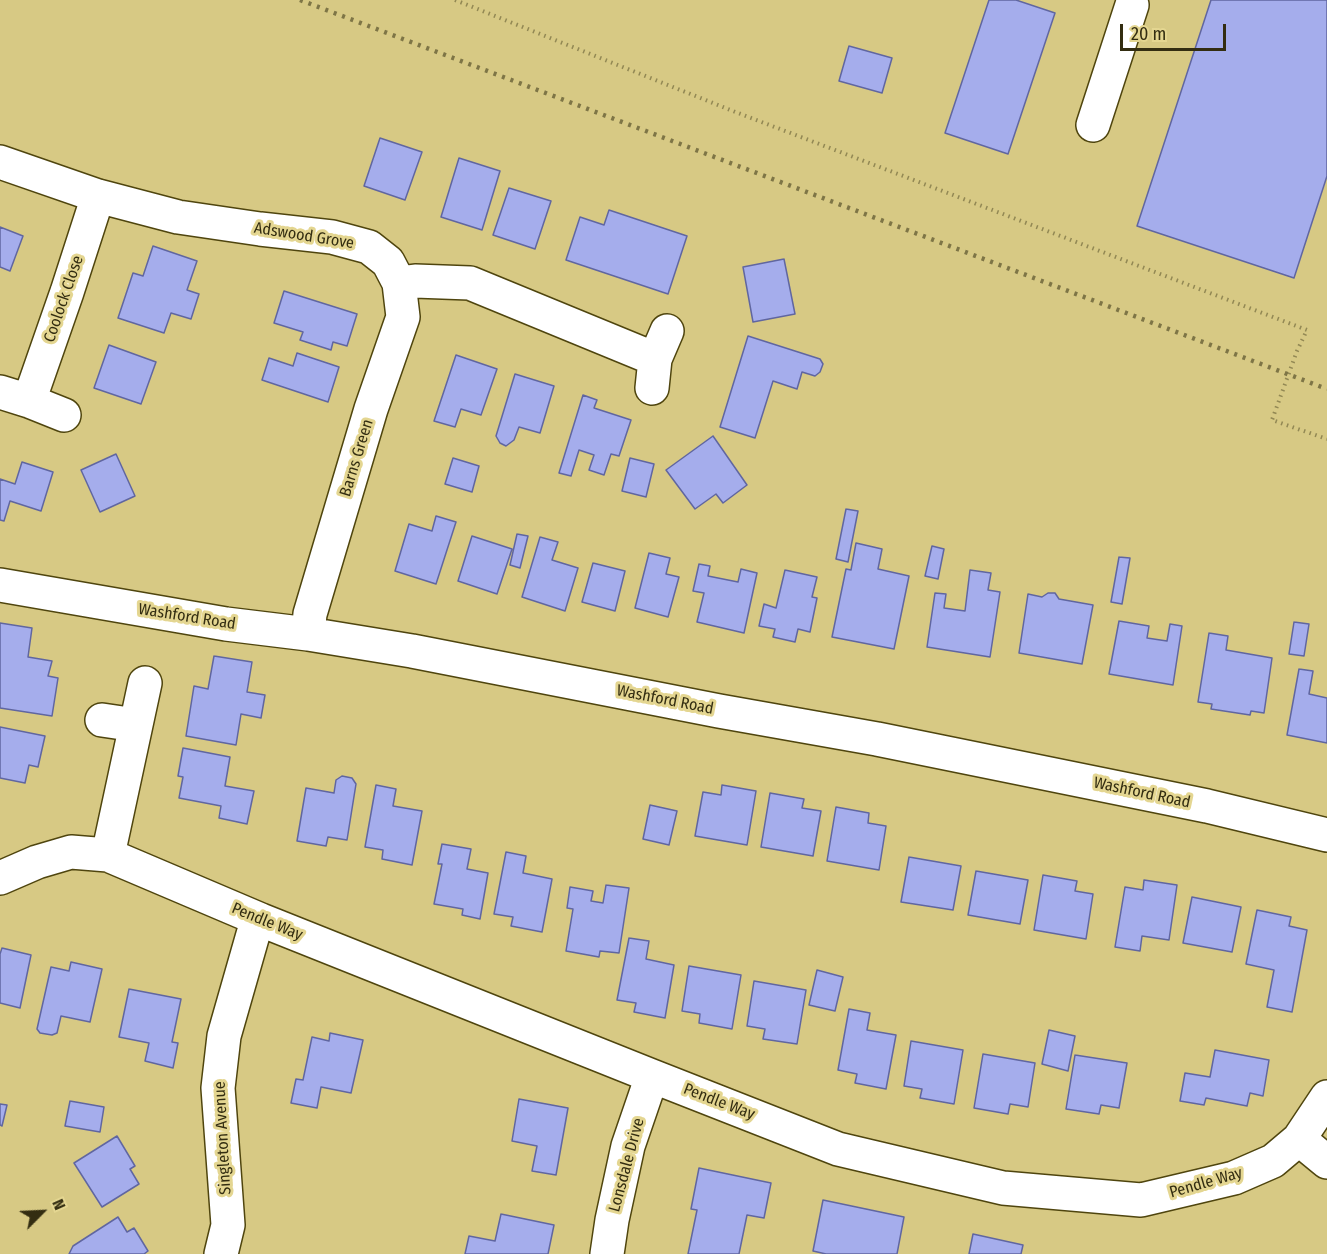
<!DOCTYPE html>
<style>
body{margin:0}
#map{position:relative;width:1327px;height:1254px;overflow:hidden;background:#d7c984;font-family:"Fira Sans Condensed",sans-serif}
canvas{display:block}
.north{position:absolute;left:12px;top:1182px;width:60px;height:60px;-webkit-text-stroke:4px #e4d691;paint-order:stroke;rotate:66deg;font-size:16px;font-weight:700;line-height:24px;text-align:center;color:#332d11}
.north::after{content:'';display:block;margin:auto;width:21px;height:27px;background:#332d11;clip-path:polygon(50% 0,100% 100%,50% 72%,0 100%)}
.scale{position:absolute;left:1120px;top:24px;width:106px;height:27px;box-sizing:border-box;border:3px solid #332d11;border-top:0;padding-left:8px;font-size:18px;line-height:21px;white-space:nowrap;color:#332d11;-webkit-text-stroke:4px #e4d691;paint-order:stroke}
</style>
<div id="map">
<canvas width="1327" height="1254"></canvas>
<div class="north">N</div>
<div class="scale">20 m</div>
</div>
<script>
const c = document.querySelector('canvas').getContext('2d');
c.lineJoin = 'round';
function fill(path, color) {
  c.fillStyle = color;
  c.fill(path, 'evenodd');
}
function toPath(rows) {
  const path = new Path2D();
  for (const r of rows) {
    path.moveTo(r[0], r[1]);
    for (let i = 2; i < r.length; i += 2) path.lineTo(r[i], r[i + 1]);
  }
  return path;
}
function stroke(path, color, width, dash) {
  c.strokeStyle = color;
  c.lineWidth = width;
  c.lineCap = dash ? 'butt' : 'round';
  c.setLineDash(dash || []);
  c.stroke(path);
}
function drawText(font, color, halo, rows, align = 'center') {
  c.font = font + ' "Fira Sans Condensed",sans-serif';
  c.lineWidth = 6;
  c.setLineDash([]);
  c.textBaseline = 'middle';
  c.strokeStyle = halo;
  c.fillStyle = color;
  for (const [text, x, y, turn = 0] of rows) {
    c.save();
    c.translate(x, y);
    c.rotate((+turn || 0) * Math.PI / 180);
    c.textAlign = isNaN(turn) ? turn : align;
    if (halo) c.strokeText(text, 0, 0);
    c.fillText(text, 0, 0);
    c.restore();
  }
}
const building = toPath([
 [989,0,1016,0,1055,13,1008,154,945,133,989,0],
 [1211,0,1327,0,1327,176,1294,278,1137,226,1211,0],
 [849,46,892,58,882,93,839,81,849,46],
 [380,138,422,152,405,200,364,186,380,138],
 [459,158,500,171,482,230,441,217,459,158],
 [509,188,551,201,535,249,493,235,509,188],
 [609,210,687,236,668,294,566,260,580,217,604,225,609,210],
 [0,227,23,236,10,271,0,267,0,227],
 [153,246,197,261,187,290,199,294,191,319,171,313,164,333,118,318,133,273,143,276,153,246],
 [784,259,795,314,753,322,743,267,784,259],
 [284,291,357,314,347,346,333,342,331,350,300,340,303,332,274,323,284,291],
 [748,336,820,359,823,364,820,372,815,376,802,372,797,389,773,381,755,438,720,427,748,336],
 [109,345,156,362,141,404,94,388,109,345],
 [297,353,339,367,328,402,262,380,269,358,293,366,297,353],
 [456,355,497,369,481,415,461,409,455,427,434,421,456,355],
 [515,374,554,386,540,433,519,427,514,440,506,446,500,443,496,436,515,374],
 [583,395,597,400,594,408,631,420,619,456,611,454,604,475,589,470,594,455,579,450,571,476,559,473,583,395],
 [713,436,747,485,723,503,716,494,695,509,666,470,713,436],
 [116,454,135,496,100,512,81,470,116,454],
 [453,458,479,466,472,492,445,484,453,458],
 [630,458,654,464,646,497,622,491,630,458],
 [22,462,53,472,41,511,10,501,4,521,0,520,0,479,15,484,22,462],
 [846,509,858,511,848,562,836,559,846,509],
 [436,516,456,522,436,584,395,571,409,524,432,531,436,516],
 [517,534,528,536,520,568,510,565,517,534],
 [472,536,512,549,497,594,458,581,472,536],
 [540,537,558,542,552,560,578,568,565,611,522,597,540,537],
 [856,543,882,549,878,569,909,576,894,649,832,637,846,569,851,570,856,543],
 [932,546,944,549,938,579,925,576,932,546],
 [649,553,670,558,666,574,679,577,668,617,635,608,649,553],
 [1119,557,1130,558,1122,604,1111,602,1119,557],
 [593,563,625,571,615,611,582,602,593,563],
 [699,564,710,566,708,576,738,582,741,569,757,573,744,633,697,622,704,593,693,591,699,564],
 [785,570,817,577,812,597,817,598,810,632,798,629,795,642,773,637,775,629,759,626,764,604,776,608,785,570],
 [970,570,991,573,988,590,1000,592,990,657,927,647,935,593,946,594,944,608,965,611,970,570],
 [1048,593,1055,593,1059,599,1093,605,1082,664,1019,653,1028,594,1042,597,1048,593],
 [1119,621,1149,626,1147,638,1167,641,1170,624,1182,626,1173,685,1109,674,1119,621],
 [1294,622,1309,624,1304,656,1289,654,1294,622],
 [0,623,32,628,28,657,52,661,48,676,58,678,52,716,0,708,0,623],
 [1209,633,1228,636,1226,650,1272,658,1264,713,1251,711,1250,715,1211,709,1212,704,1198,702,1209,633],
 [214,656,252,662,247,692,265,695,261,718,241,714,236,745,186,736,194,686,208,689,214,656],
 [1299,669,1313,671,1309,694,1327,698,1327,743,1287,735,1299,669],
 [0,727,45,736,38,767,29,765,25,783,0,778,0,727],
 [183,748,230,757,225,786,254,791,247,824,219,818,221,806,179,798,183,777,178,776,183,748],
 [342,776,352,778,356,784,347,840,328,837,326,846,297,841,306,788,334,793,336,780,342,776],
 [376,785,396,789,393,806,422,811,412,865,382,859,383,850,365,847,376,785],
 [722,785,756,791,747,845,695,836,703,792,721,795,722,785],
 [770,793,804,799,802,808,821,811,813,856,761,847,770,793],
 [650,805,677,811,669,845,643,839,650,805],
 [836,807,869,813,868,823,886,826,879,870,827,861,836,807],
 [442,844,471,849,467,869,488,873,480,919,462,915,463,909,434,904,442,864,438,864,442,844],
 [506,852,526,856,523,873,552,879,542,932,511,926,513,917,494,914,506,852],
 [909,857,961,866,953,910,901,902,909,857],
 [976,871,1028,880,1020,924,968,915,976,871],
 [1043,875,1077,881,1075,891,1093,894,1086,939,1034,930,1043,875],
 [1144,880,1177,885,1169,940,1142,936,1140,951,1115,947,1125,887,1143,890,1144,880],
 [606,885,629,888,619,953,600,951,599,957,566,951,573,909,567,908,570,887,593,891,591,901,603,903,606,885],
 [1192,897,1241,907,1232,952,1183,943,1192,897],
 [1257,910,1291,917,1289,926,1307,930,1292,1012,1267,1007,1274,970,1246,964,1257,910],
 [629,938,649,941,646,959,674,965,665,1018,634,1012,636,1003,617,1000,629,938],
 [2,948,31,955,20,1008,0,1003,0,954,2,948],
 [71,962,102,969,90,1022,61,1016,57,1033,52,1035,40,1033,37,1029,51,967,69,971,71,962],
 [689,966,741,975,732,1029,699,1023,700,1014,682,1011,689,966],
 [817,970,843,977,835,1011,809,1005,817,970],
 [754,981,806,990,797,1044,763,1039,765,1029,747,1026,754,981],
 [129,989,181,999,172,1042,178,1043,173,1068,145,1061,149,1043,119,1037,129,989],
 [849,1009,870,1013,867,1030,896,1035,886,1089,855,1083,857,1074,838,1070,849,1009],
 [1049,1030,1075,1036,1068,1071,1042,1064,1049,1030],
 [330,1033,363,1040,351,1093,321,1087,317,1108,291,1103,296,1079,303,1080,312,1037,329,1041,330,1033],
 [911,1041,963,1050,954,1104,920,1098,922,1089,904,1086,911,1041],
 [1215,1050,1269,1060,1263,1096,1250,1093,1247,1106,1206,1098,1204,1105,1180,1101,1185,1073,1210,1077,1215,1050],
 [983,1054,1035,1063,1028,1107,1010,1104,1008,1114,974,1108,983,1054],
 [1075,1055,1127,1063,1119,1108,1101,1105,1099,1114,1066,1109,1075,1055],
 [519,1099,568,1108,556,1175,532,1171,537,1146,512,1141,519,1099],
 [70,1101,104,1107,100,1132,65,1126,70,1101],
 [0,1104,7,1105,2,1126,0,1125,0,1104],
 [117,1136,135,1166,130,1169,139,1184,102,1207,74,1163,117,1136],
 [699,1168,771,1183,764,1218,747,1215,739,1254,688,1254,697,1210,691,1209,699,1168],
 [823,1200,904,1217,897,1254,826,1254,813,1251,823,1200],
 [501,1214,554,1225,548,1254,465,1254,469,1236,495,1241,501,1214],
 [118,1217,127,1232,134,1228,148,1251,144,1254,69,1254,73,1246,118,1217],
 [973,1234,1023,1245,1021,1254,969,1254,973,1234]
]);
const path = toPath([
 [455,0,738,113,1307,330,1297,351,1272,420,1327,439]
]);
const minor = toPath([
 [1093,125,1132,5],
 [0,162,98,196,178,217,260,229,332,237,369,247,388,262,399,283,415,281,470,283,655,359,667,331],
 [652,388,655,359],
 [0,392,29,401,67,292,98,196],
 [29,401,64,415],
 [0,585,226,624,308,634,412,651,719,711,877,739,1207,806,1327,835],
 [308,634,310,614,371,409,403,317,399,283],
 [102,720,136,725],
 [108,855,145,683],
 [0,878,37,862,71,852,108,855,261,920,652,1076,838,1149,1003,1188,1141,1200,1234,1178,1273,1161,1299,1139,1327,1097],
 [1299,1139,1327,1162],
 [221,1254,228,1225,218,1088,224,1036,254,931,261,920],
 [607,1254,612,1220,628,1146,652,1076]
]);
const rail = toPath([
 [300,0,1327,389]
]);
const streetNames = [
 ["Adswood Grove",304,236,9],
 ["Coolock Close",64,299,-71],
 ["Barns Green",357,458,-73],
 ["Washford Road",187,617,9],
 ["Washford Road",665,700,11],
 ["Washford Road",1142,793,12],
 ["Pendle Way",267,922,22],
 ["Pendle Way",719,1102,21],
 ["Singleton Avenue",223,1138,-93],
 ["Lonsdale Drive",627,1165,-75],
 ["Pendle Way",1206,1183,-16]
];
fill(building, '#a5adec');
stroke(building, '#6066a0', 1.5);
stroke(minor, '#4f450e', 36);
stroke(path, '#928854', 4, [1.5, 4.5]);
stroke(minor, '#fff', 33);
stroke(rail, '#7e7546', 4.5, [3, 6]);
drawText('16px', '#332d11', '#e4d691', streetNames);
</script>
